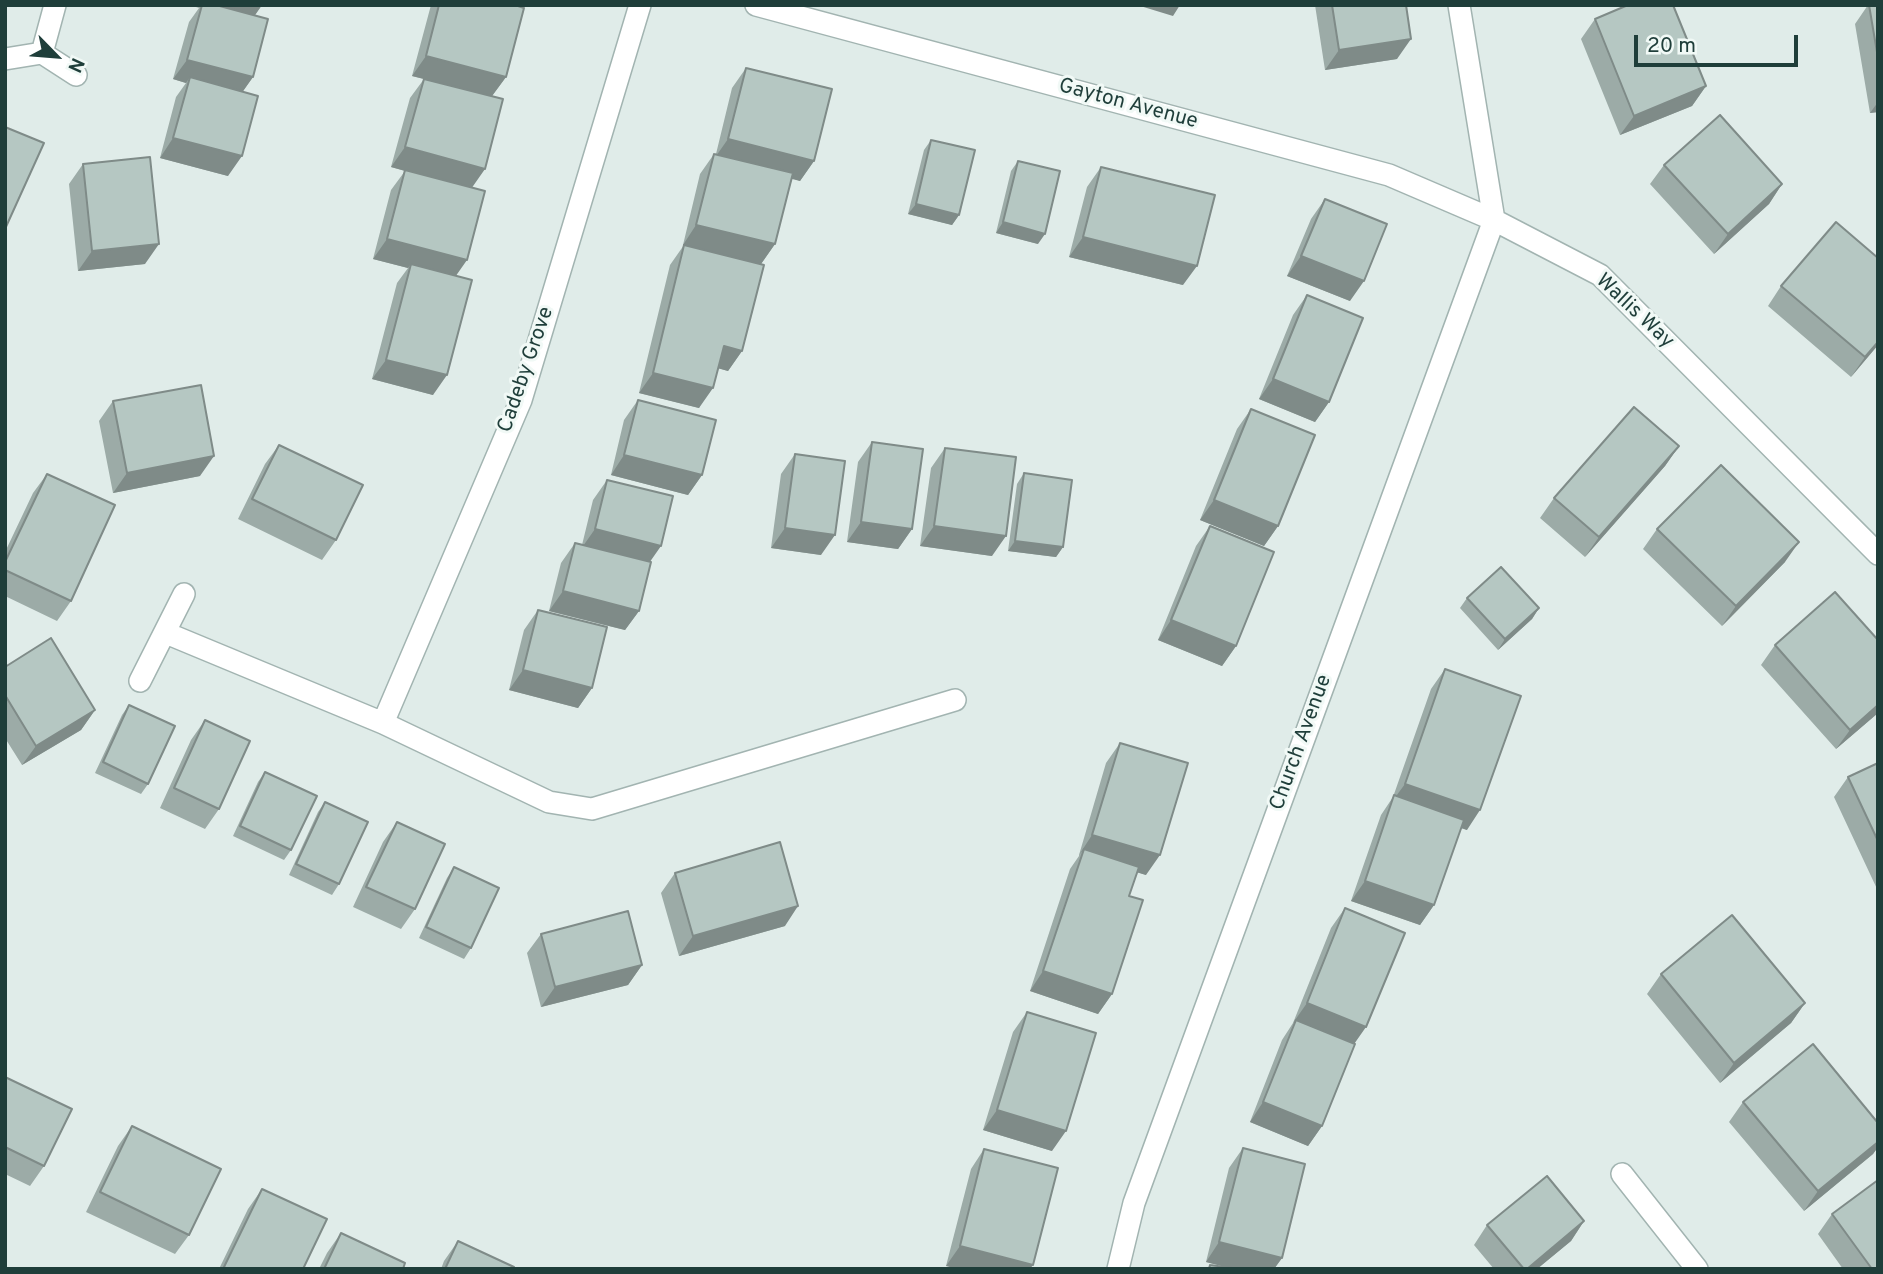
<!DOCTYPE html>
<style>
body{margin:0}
#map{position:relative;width:1883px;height:1274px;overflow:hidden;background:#e0ece9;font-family:Overpass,sans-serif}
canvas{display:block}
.frame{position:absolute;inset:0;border:7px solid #1f3e3a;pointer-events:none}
.north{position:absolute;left:21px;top:21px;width:70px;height:70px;-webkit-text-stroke:5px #f1f9f6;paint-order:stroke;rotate:115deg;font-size:19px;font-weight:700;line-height:28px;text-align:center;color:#1f3e3a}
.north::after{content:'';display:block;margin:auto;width:24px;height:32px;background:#1f3e3a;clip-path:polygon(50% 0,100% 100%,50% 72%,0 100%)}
.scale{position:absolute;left:1634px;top:35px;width:164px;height:32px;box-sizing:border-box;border:4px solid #1f3e3a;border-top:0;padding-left:9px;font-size:21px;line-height:24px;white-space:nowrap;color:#1f3e3a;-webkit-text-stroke:5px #f1f9f6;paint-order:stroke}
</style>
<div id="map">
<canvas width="1883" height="1274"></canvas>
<div class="frame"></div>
<div class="north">N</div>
<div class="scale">20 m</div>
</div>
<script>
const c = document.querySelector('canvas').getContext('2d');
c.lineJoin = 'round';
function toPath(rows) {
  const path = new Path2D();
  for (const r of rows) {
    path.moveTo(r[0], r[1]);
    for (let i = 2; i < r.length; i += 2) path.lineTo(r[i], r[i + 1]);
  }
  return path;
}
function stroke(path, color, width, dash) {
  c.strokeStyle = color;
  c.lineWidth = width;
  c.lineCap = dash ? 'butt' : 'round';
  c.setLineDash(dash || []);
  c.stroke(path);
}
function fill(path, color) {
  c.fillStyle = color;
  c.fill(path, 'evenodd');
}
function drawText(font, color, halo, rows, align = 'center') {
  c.font = font + ' Overpass,sans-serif';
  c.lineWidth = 6;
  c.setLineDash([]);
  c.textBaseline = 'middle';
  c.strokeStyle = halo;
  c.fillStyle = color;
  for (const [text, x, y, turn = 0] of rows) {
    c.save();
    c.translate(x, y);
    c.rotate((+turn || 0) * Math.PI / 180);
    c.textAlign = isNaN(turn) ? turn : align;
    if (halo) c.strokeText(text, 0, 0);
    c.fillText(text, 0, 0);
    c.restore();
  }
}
const street = toPath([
 [756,5,1389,175,1494,220,1134,1203,1118,1269],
 [1459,5,1494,220,1600,275,1878,554],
 [42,53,55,5],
 [5,59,42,53,76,75],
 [166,633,383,723,549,802,592,809,955,700],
 [140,681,184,594],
 [383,723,521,400,640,5],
 [1622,1174,1697,1269]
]);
const wall = toPath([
 [190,5,262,5,254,16,253,77,242,92,228,176,160,158,176,97,186,83,173,79,189,22,199,8],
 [431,5,515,5,506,77,492,96,472,187,433,395,372,379,397,283,408,268,373,259,391,190,405,171,391,167,410,98,424,79,412,76],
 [1315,5,1406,5,1397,59,1325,70],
 [1868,5,1878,5,1878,112,1870,113,1855,24],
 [1595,19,1706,86,1692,106,1620,135,1581,39],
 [746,68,814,161,800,181,792,178,775,244,761,264,683,245,700,174,714,154,716,154,732,88],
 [931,140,959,215,952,225,908,214,924,150],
 [1018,161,1038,244,996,233,1011,171],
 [83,164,145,264,78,271,69,184],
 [1664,165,1782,184,1769,204,1714,254,1650,184],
 [1101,167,1183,285,1069,257,1087,187],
 [1325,199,1350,301,1287,276,1311,219],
 [684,245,742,351,728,371,718,368,699,408,639,393,670,265],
 [1878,258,1878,345,1851,377,1768,306,1781,286],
 [1307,295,1329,402,1315,422,1259,399,1293,315],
 [638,400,702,475,688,495,611,475,624,420],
 [113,401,200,476,113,493,99,421],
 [1251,409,1278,526,1264,546,1200,520,1237,429],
 [872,442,912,529,898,549,847,542,858,462],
 [279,445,336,540,322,560,238,519,265,464],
 [1679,446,1665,466,1585,557,1540,518,1554,498],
 [945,448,992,556,920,546,931,468],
 [795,454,821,555,771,548,781,474],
 [1024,473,1063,547,1056,557,1008,551,1017,484],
 [47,474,71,601,57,621,5,596,5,552,33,493],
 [607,480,650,562,639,611,625,630,549,611,561,563,575,543,582,545,593,500],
 [1210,526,1236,646,1222,666,1158,640,1196,546],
 [1657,529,1785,562,1722,626,1643,549],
 [1467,598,1539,608,1532,619,1498,650,1460,608],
 [538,610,592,688,578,708,509,690,524,630],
 [1775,645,1878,713,1836,749,1761,665],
 [5,667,95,710,81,730,22,765,5,738],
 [1445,669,1467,830,1461,828,1434,905,1420,925,1351,901,1381,815,1393,797,1431,689],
 [129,705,148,784,141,794,95,773,122,715],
 [205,720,219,809,205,829,160,808,191,740],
 [1120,743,1146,875,1137,872,1129,896,1112,994,1098,1014,1030,991,1070,869,1079,856,1079,855,1106,763],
 [1878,763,1878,891,1834,797,1848,777],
 [265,772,291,850,284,860,233,836,258,782],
 [325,802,339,884,332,895,289,875,318,812],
 [397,822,415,909,401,929,353,907,383,842],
 [454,867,471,948,464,959,419,938,447,878],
 [675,873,785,926,679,956,661,893],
 [1345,908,1355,1044,1322,1126,1308,1146,1250,1122,1282,1040,1293,1023,1331,928],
 [541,934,642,965,628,985,541,1007,527,953],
 [1661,974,1805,1003,1791,1023,1720,1083,1647,994],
 [1027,1012,1052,1151,983,1130,1013,1032],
 [5,1077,44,1166,30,1186,5,1174],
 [1743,1102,1878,1123,1878,1147,1873,1154,1804,1211,1729,1122],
 [132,1126,189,1235,175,1254,86,1212,118,1146],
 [1243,1148,1282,1258,1274,1269,1207,1269,1210,1265,1227,1267,1206,1262,1229,1168],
 [984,1149,1033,1265,946,1266,971,1169],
 [262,1189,303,1269,219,1269,248,1209],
 [1832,1214,1878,1269,1843,1269,1818,1234],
 [1584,1221,1571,1241,1537,1269,1494,1269,1474,1245,1487,1225],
 [341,1233,403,1269,319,1269,327,1253],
 [458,1241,513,1269,441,1269,444,1261]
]);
const shadedWall = toPath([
 [202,5,262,5,251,21],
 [1137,5,1180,5,1173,16],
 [1411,39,1397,59,1325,70,1339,50],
 [426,56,506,77,492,96,412,76],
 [187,60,253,77,239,97,190,77,186,83,173,79],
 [1706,86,1692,106,1620,135,1634,116],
 [1878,102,1878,112,1870,113],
 [173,138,242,156,228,176,160,158],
 [728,139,814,161,800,181,714,159],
 [405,147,485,169,471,189,391,167],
 [1782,184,1769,204,1714,254,1728,234],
 [916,204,959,215,952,225,908,214],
 [1003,222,1045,234,1038,244,996,233],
 [696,225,775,244,761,264,683,245],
 [1083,237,1197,266,1183,285,1069,257],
 [387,239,467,260,453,280,411,264,408,268,373,259],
 [159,244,145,264,78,271,92,251],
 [1301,256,1364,281,1350,301,1287,276],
 [1878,342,1878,345,1851,377,1865,357],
 [724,346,742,351,728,371,710,366],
 [386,360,447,375,433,395,372,379],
 [653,373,713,388,699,408,639,393],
 [1273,379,1329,402,1315,422,1259,399],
 [1679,446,1665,466,1585,557,1599,537],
 [624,455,702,475,688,495,611,475],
 [214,456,200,476,113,493,127,473],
 [1214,500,1278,526,1264,546,1200,520],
 [861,522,912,529,898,549,847,542],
 [934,526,1006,536,992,556,920,546],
 [785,528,835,535,821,555,771,548],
 [595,529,661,546,647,566,581,549],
 [1015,541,1063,547,1056,557,1008,551],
 [1799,542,1785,562,1722,626,1736,606],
 [563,591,639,611,625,630,549,611],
 [1539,608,1532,619,1498,650,1505,639],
 [1171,620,1236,646,1222,666,1158,640],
 [523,670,592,688,578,708,509,690],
 [1878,705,1878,713,1836,749,1850,730],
 [95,710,81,730,22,765,36,746],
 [1405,784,1480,810,1467,830,1391,803],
 [1092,835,1160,855,1146,875,1082,856,1084,849,1079,855],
 [1365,881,1434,905,1420,925,1351,901],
 [798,906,785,926,679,956,693,936],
 [642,965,628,985,541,1007,555,987],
 [1043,971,1112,994,1098,1014,1030,991],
 [1307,1003,1366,1027,1352,1047,1296,1020,1293,1023],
 [1805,1003,1791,1023,1720,1083,1734,1063],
 [1263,1102,1322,1126,1308,1146,1250,1122],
 [997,1110,1066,1131,1052,1151,983,1130],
 [1878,1142,1878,1147,1873,1154,1804,1211,1818,1191],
 [1584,1221,1571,1241,1537,1269,1527,1269],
 [1219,1242,1282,1258,1274,1269,1233,1269,1206,1262],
 [960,1246,1033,1265,1030,1269,957,1269,946,1266]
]);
const building = toPath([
 [202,5,216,5,268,19,253,77,187,60,202,5],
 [439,5,515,5,524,8,506,77,426,56,439,5],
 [1332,5,1406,5,1411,39,1339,50,1332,5],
 [1628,5,1673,5,1706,86,1634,116,1595,19,1628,5],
 [1869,5,1878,5,1878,58,1869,5],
 [746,68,832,89,814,161,728,139,746,68],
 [190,77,258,96,242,156,173,138,190,77],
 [424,79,503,99,485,169,405,147,424,79],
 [1720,115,1782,184,1728,234,1664,165,1720,115],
 [5,127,44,143,5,229,5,127],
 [931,140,975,150,959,215,916,204,931,140],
 [714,154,793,173,775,244,696,225,714,154],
 [150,157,159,244,92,251,83,164,150,157],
 [1018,161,1060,171,1045,234,1003,222,1018,161],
 [1101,167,1215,195,1197,266,1083,237,1101,167],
 [405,170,485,191,467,260,387,239,405,170],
 [1325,199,1387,224,1364,281,1301,256,1325,199],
 [1836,222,1878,258,1878,342,1865,357,1781,286,1836,222],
 [684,245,764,265,742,351,724,346,713,388,653,373,684,245],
 [411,264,472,280,447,375,386,360,411,264],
 [1307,295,1363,318,1329,402,1273,379,1307,295],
 [201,385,214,456,127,473,113,401,201,385],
 [638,400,716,420,702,475,624,455,638,400],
 [1634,407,1679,446,1599,537,1554,498,1634,407],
 [1251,409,1315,435,1278,526,1214,500,1251,409],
 [872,442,923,449,912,529,861,522,872,442],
 [279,445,363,485,336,540,252,499,279,445],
 [945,448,1016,457,1006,536,934,526,945,448],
 [795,454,845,461,835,535,785,528,795,454],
 [1721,465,1799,542,1736,606,1657,529,1721,465],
 [1024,473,1072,480,1063,547,1015,541,1024,473],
 [47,474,115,505,71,601,5,570,5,562,47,474],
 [607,480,673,496,661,546,595,529,607,480],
 [1210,526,1274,552,1236,646,1171,620,1210,526],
 [575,543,651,562,639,611,563,591,575,543],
 [1501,567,1539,608,1505,639,1467,598,1501,567],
 [1835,592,1878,640,1878,705,1850,730,1775,645,1835,592],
 [538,610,607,627,592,688,523,670,538,610],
 [51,638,95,710,36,746,5,695,5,667,51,638],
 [1445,669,1521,696,1480,810,1405,784,1445,669],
 [129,705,175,726,148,784,103,762,129,705],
 [205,720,250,741,219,809,174,788,205,720],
 [1120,743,1188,763,1160,855,1092,835,1120,743],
 [1878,763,1878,841,1848,777,1878,763],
 [265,772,317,796,291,850,240,826,265,772],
 [1394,795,1464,820,1434,905,1365,881,1394,795],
 [325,802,368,822,339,884,296,864,325,802],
 [397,822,445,844,415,909,366,887,397,822],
 [780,842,798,906,693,936,675,873,780,842],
 [1084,849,1139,867,1129,896,1143,900,1112,994,1043,971,1084,849],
 [454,867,499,888,471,948,426,927,454,867],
 [1345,908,1405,933,1366,1027,1307,1003,1345,908],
 [628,911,642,965,555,987,541,934,628,911],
 [1732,915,1805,1003,1734,1063,1661,974,1732,915],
 [1027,1012,1096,1033,1066,1131,997,1110,1027,1012],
 [1296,1020,1355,1044,1322,1126,1263,1102,1296,1020],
 [1813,1044,1878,1123,1878,1142,1818,1191,1743,1102,1813,1044],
 [5,1077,72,1109,44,1166,5,1147,5,1077],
 [132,1126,221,1169,189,1235,100,1192,132,1126],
 [1243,1148,1305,1164,1282,1258,1219,1242,1243,1148],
 [984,1149,1058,1168,1033,1265,960,1246,984,1149],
 [1547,1176,1584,1221,1527,1269,1524,1269,1487,1225,1547,1176],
 [1878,1180,1878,1269,1872,1269,1832,1214,1878,1180],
 [262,1189,327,1219,303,1269,227,1269,224,1267,262,1189],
 [341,1233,405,1263,403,1269,324,1269,341,1233],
 [458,1241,514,1267,513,1269,445,1269,458,1241],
 [1210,1265,1240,1269,1209,1269,1210,1265]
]);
const streetNames = [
 ["Gayton Avenue",1128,105,15],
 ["Wallis Way",1634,312,43],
 ["Cadeby Grove",527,370,-71],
 ["Church Avenue",1302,743,-70]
];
stroke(street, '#a2b4b1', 24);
stroke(street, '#fff', 21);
fill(wall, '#9caba7');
fill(shadedWall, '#7f8b88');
fill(building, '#b5c7c2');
stroke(building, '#7f8b88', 2);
drawText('21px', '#1f3e3a', '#f1f9f6', streetNames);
</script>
